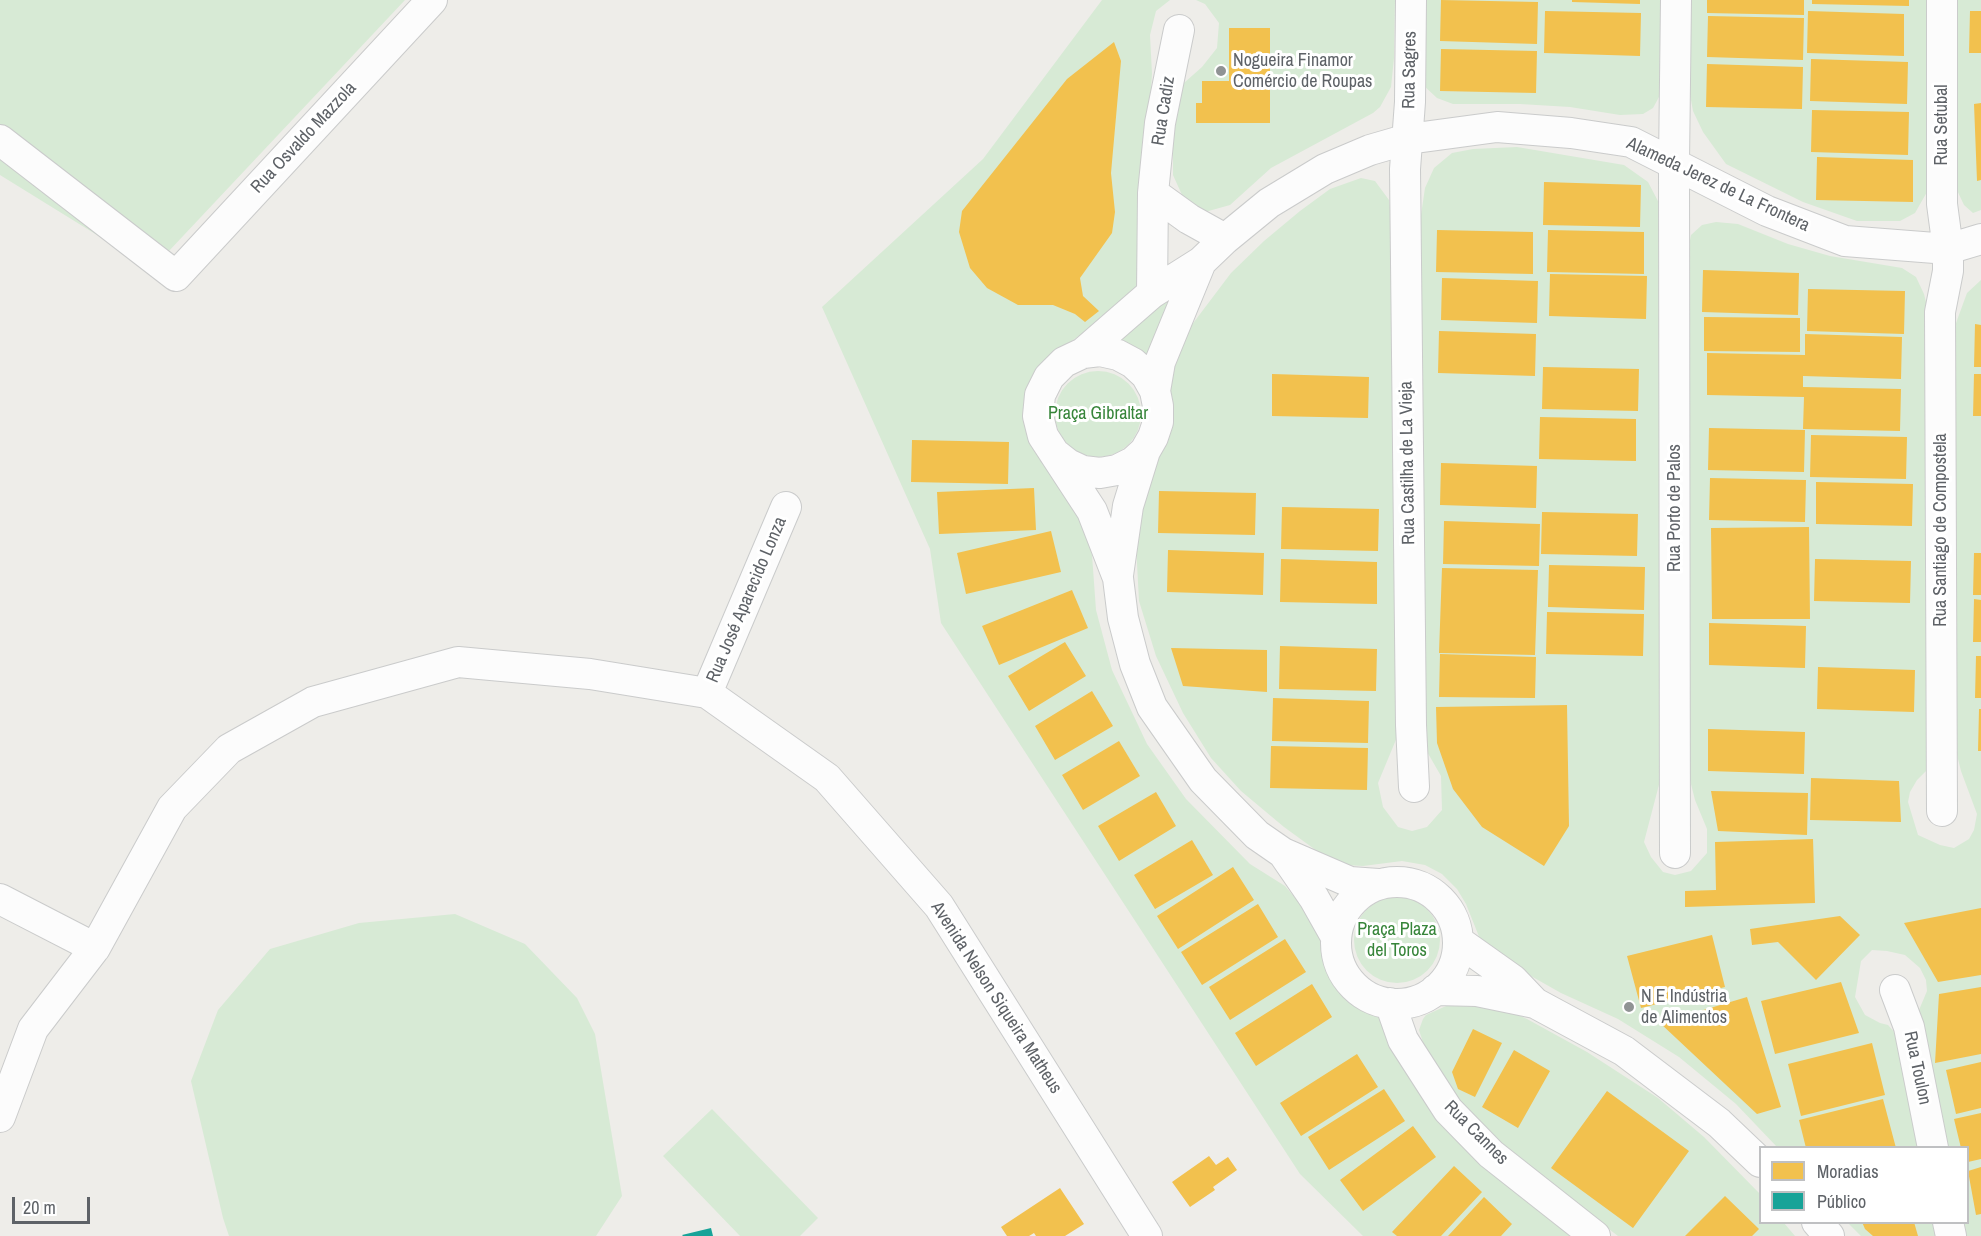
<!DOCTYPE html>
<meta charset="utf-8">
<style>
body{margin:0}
#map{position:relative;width:1981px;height:1236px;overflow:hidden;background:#eeede9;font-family:"Archivo Narrow",sans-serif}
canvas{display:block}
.legend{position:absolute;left:1759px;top:1146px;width:210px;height:78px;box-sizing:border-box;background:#fff;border:2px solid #bfc0c2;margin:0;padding:8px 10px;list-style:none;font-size:18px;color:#5e6267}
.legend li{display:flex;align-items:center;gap:12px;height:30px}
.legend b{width:30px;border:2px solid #bfc0c2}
.scale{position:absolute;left:12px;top:1197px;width:78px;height:27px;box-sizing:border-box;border:3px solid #5e6267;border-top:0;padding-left:8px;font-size:18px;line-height:21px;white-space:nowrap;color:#5e6267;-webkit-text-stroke:4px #fff;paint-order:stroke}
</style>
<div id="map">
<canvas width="1981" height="1236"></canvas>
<ul class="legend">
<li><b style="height:16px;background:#f2c14e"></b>Moradias</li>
<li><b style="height:16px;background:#17a398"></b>Público</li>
</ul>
<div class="scale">20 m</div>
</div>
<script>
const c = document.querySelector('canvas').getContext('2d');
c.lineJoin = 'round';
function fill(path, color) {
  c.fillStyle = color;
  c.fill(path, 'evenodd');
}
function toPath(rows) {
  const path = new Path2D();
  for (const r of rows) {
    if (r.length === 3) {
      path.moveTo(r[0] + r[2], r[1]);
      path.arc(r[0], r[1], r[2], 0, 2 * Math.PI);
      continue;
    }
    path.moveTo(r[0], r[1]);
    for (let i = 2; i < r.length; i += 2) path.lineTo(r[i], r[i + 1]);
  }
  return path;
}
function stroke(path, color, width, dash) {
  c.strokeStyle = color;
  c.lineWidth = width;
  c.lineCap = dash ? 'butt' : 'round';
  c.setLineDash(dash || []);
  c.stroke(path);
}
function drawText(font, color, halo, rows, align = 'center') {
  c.font = font + ' "Archivo Narrow",sans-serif';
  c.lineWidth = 6;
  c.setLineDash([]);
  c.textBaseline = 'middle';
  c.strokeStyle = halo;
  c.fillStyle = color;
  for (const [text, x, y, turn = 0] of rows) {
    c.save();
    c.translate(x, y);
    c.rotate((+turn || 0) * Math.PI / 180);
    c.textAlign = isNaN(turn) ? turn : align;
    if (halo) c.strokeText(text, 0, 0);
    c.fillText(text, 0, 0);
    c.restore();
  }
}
const green = toPath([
 [0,0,405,0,152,269,0,175],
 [1102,0,1170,0,1156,11,1150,35,1152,74,1138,281,1132,297,1058,351,1029,392,1084,526,1092,555,1096,610,1112,670,1147,744,1186,799,1250,864,1285,886,1315,921,1331,977,1349,1003,1381,1017,1571,1236,1363,1236,1300,1174,941,623,930,549,822,307,983,159],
 [1196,0,1395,0,1394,58,1391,87,1380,107,1373,113,1271,168,1230,205,1205,212,1187,206,1173,175,1173,106,1176,90,1202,67,1217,48,1219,23,1205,4],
 [1423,0,1661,0,1659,97,1653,108,1643,114,1620,115,1570,107,1520,104,1453,104,1437,98,1423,85],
 [1689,0,1933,0,1927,192,1915,213,1900,221,1857,221,1803,202,1726,164,1703,132,1693,111,1689,89],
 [1957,0,1981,0,1981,210,1973,213,1964,205,1955,186],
 [1517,147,1624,165,1648,182,1659,203,1661,777,1644,842,1651,857,1663,872,1675,875,1691,871,1707,853,1707,829,1695,800,1689,776,1688,249,1691,235,1702,225,1716,222,1738,224,1788,244,1830,256,1902,268,1916,277,1924,294,1927,306,1929,768,1917,780,1910,792,1908,802,1918,835,1940,845,1954,848,1969,839,1974,830,1977,814,1961,771,1955,747,1952,334,1967,293,1981,280,1981,1236,1961,1236,1958,1223,1968,1222,1968,1148,1943,1147,1919,1022,1919,1010,1927,991,1926,980,1920,968,1905,955,1887,951,1872,950,1861,961,1855,997,1865,1015,1880,1023,1888,1025,1896,1034,1924,1147,1777,1147,1736,1104,1679,1057,1618,1019,1561,993,1499,958,1482,944,1466,904,1457,889,1442,874,1425,865,1402,861,1363,866,1346,865,1317,851,1284,827,1241,791,1211,758,1183,713,1156,656,1139,601,1135,526,1153,462,1170,434,1173,415,1168,379,1191,326,1231,273,1264,241,1300,211,1330,189,1361,178,1375,181,1389,200,1394,235,1400,730,1378,783,1383,807,1398,827,1412,831,1427,827,1442,810,1441,776,1422,743,1420,727,1421,215,1425,188,1434,168,1452,153,1473,149],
 [1181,287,1146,362,1139,352,1121,340],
 [1098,414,43],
 [1397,940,43],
 [455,914,525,944,577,998,595,1034,622,1196,596,1236,229,1236,223,1218,191,1081,218,1010,270,949,359,923],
 [1464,998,1501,1007,1527,1019,1587,1052,1658,1098,1704,1137,1760,1194,1760,1222,1784,1223,1795,1236,1618,1236,1498,1144,1457,1099,1430,1064,1419,1030,1423,1019,1426,1015],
 [712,1109,818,1218,800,1236,740,1236,663,1156],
 [1848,1223,1938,1223,1936,1236,1861,1236]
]);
const homes = toPath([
 [1441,0,1538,2,1537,44,1440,41],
 [1572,0,1640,0,1640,4,1572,2],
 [1707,0,1804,0,1804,15,1707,13],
 [1812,0,1909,0,1909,6,1812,4],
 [1545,11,1641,13,1640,56,1544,53],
 [1808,11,1904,14,1904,56,1807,53],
 [1970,11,1981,11,1981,53,1969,53],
 [1708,16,1804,18,1803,60,1707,57],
 [1229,28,1270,28,1270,123,1196,123,1196,103,1202,103,1202,81,1229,81],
 [1114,42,1121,61,1111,173,1115,212,1112,233,1080,278,1083,296,1099,311,1085,322,1075,314,1053,305,1018,305,987,288,970,268,959,232,962,211,1067,79],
 [1441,49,1537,51,1536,93,1440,91],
 [1811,59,1908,62,1907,104,1810,101],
 [1707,64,1803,67,1802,109,1706,107],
 [1981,103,1981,180,1977,181,1974,104],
 [1812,110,1909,112,1908,155,1811,152],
 [1817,157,1913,160,1913,202,1816,200],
 [1544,182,1641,185,1640,227,1543,225],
 [1437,230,1533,232,1533,274,1436,272],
 [1548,230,1644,232,1644,274,1547,272],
 [1703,270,1799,273,1798,315,1702,312],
 [1550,274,1647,276,1646,319,1549,316],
 [1442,278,1538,281,1537,323,1441,320],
 [1808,289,1905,291,1904,334,1807,331],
 [1704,317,1800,318,1800,352,1704,351],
 [1975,324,1981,325,1981,367,1974,367],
 [1439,331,1536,334,1535,376,1438,373],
 [1805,334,1902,337,1901,379,1803,376,1803,387,1901,389,1900,431,1803,429,1804,397,1707,395,1707,353,1805,355],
 [1543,367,1639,369,1638,411,1542,409],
 [1272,374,1369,377,1368,418,1272,416],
 [1974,374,1981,374,1981,416,1973,416],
 [1540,417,1636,419,1636,461,1539,459],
 [1709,428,1805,430,1804,472,1708,470],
 [1811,435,1907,437,1906,479,1810,477],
 [912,440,1009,442,1008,484,911,482],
 [1441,463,1537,466,1536,508,1440,505],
 [1710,478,1806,480,1805,522,1709,520],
 [1816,482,1913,484,1912,526,1816,524],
 [1034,488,1036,530,939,534,937,492],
 [1159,491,1256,493,1255,535,1158,533],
 [1282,507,1379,509,1378,551,1281,549],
 [1542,512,1638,514,1637,556,1541,554],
 [1444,521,1540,524,1539,566,1443,564],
 [1809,527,1810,619,1712,619,1711,528],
 [1051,531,1061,572,966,594,957,553],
 [1168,550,1264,553,1263,595,1167,592],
 [1974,553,1981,553,1981,595,1973,595],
 [1281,559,1377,562,1377,604,1280,602],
 [1815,559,1911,561,1910,603,1814,601],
 [1549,565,1645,567,1644,610,1548,607],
 [1442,568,1538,570,1535,655,1439,653],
 [1072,590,1088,628,999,665,982,626],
 [1974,599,1981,600,1981,642,1973,642],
 [1547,612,1644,614,1643,656,1546,654],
 [1709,623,1806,626,1805,668,1709,665],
 [1065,642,1086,676,1029,711,1008,676],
 [1280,646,1377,649,1376,691,1279,689],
 [1171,648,1267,650,1267,692,1183,686],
 [1440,654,1536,657,1535,698,1439,697],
 [1976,656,1981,656,1981,698,1975,698],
 [1818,667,1915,670,1914,712,1817,709],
 [1092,691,1113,726,1055,760,1035,726],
 [1273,698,1369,701,1368,743,1272,741],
 [1567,705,1569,826,1544,866,1482,827,1453,789,1437,743,1436,707],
 [1979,709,1981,709,1981,751,1978,751],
 [1708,729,1805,732,1804,774,1708,771],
 [1119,741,1140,776,1083,810,1062,775],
 [1271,746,1368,748,1367,790,1270,788],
 [1811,778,1899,781,1901,822,1810,820],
 [1711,791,1808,793,1807,835,1718,831],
 [1156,792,1176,826,1119,861,1098,826],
 [1813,839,1815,903,1685,907,1685,891,1716,890,1715,842],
 [1192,840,1213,875,1155,909,1134,875],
 [1233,867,1254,900,1178,949,1157,916],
 [1258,904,1278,937,1202,985,1181,952],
 [1981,908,1981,975,1938,982,1904,923],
 [1840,916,1860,935,1816,980,1778,942,1752,945,1750,929],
 [1712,935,1725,987,1641,1008,1627,956],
 [1285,939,1306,972,1230,1020,1209,987],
 [1841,982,1859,1033,1775,1054,1761,1001],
 [1312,984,1332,1017,1256,1066,1235,1033],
 [1981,987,1981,1054,1935,1063,1939,994],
 [1747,997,1781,1107,1757,1114,1660,1023],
 [1473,1029,1502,1043,1475,1097,1458,1089,1452,1072],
 [1872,1043,1885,1095,1801,1116,1788,1064],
 [1514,1050,1550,1071,1518,1128,1482,1107],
 [1357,1054,1378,1087,1301,1136,1280,1103],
 [1981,1062,1981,1108,1956,1114,1946,1070],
 [1384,1089,1405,1121,1329,1170,1308,1137],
 [1607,1091,1689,1151,1633,1228,1551,1168],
 [1883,1099,1896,1148,1806,1148,1799,1120],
 [1981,1113,1981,1159,1968,1162,1968,1148,1961,1148,1954,1119],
 [1413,1126,1436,1157,1363,1211,1340,1180],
 [1209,1156,1216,1165,1228,1157,1237,1170,1213,1187,1215,1190,1190,1207,1172,1182],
 [1454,1166,1482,1192,1441,1236,1397,1236,1392,1232],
 [1981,1167,1981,1214,1976,1215,1968,1171],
 [1060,1188,1084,1224,1065,1236,1036,1236,1034,1233,1029,1236,1007,1236,1001,1227],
 [1725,1196,1759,1229,1752,1236,1685,1236],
 [1484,1197,1512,1224,1501,1236,1448,1236],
 [1862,1222,1914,1222,1918,1236,1873,1236,1865,1229]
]);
const public = toPath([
 [711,1228,713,1236,683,1236,682,1235]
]);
const street = toPath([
 [1411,0,1410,102,1405,169,1411,725,1414,787],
 [0,140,176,276,432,0],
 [1153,193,1189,219,1225,239],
 [1152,293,1153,193,1160,123,1179,30],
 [1083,353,1152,293,1201,262,1225,239,1269,203,1325,169,1370,150,1408,139,1497,127,1571,133,1631,142,1767,211,1845,241,1948,249,1981,239],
 [1155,391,1160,362,1201,262],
 [1054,453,1068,464,1083,471,1100,473,1117,470,1133,462,1145,451,1153,437,1158,422,1158,406,1155,391,1146,375,1133,363,1118,355,1100,351,1083,353,1064,362,1049,377,1040,395,1038,416,1043,436,1092,511,1118,578,1123,618,1135,664,1152,707,1203,780,1257,835,1283,853,1350,882,1378,884],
 [1118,575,1128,506,1145,451],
 [707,693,786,507],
 [1942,811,1940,312,1948,271,1948,249,1942,204,1942,0],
 [1283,853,1314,898,1336,937],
 [1675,853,1674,163,1676,0],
 [1397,943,61],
 [0,899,95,948],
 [1458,941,1513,980,1535,1003],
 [1435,990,1477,991,1535,1003,1624,1051,1719,1123,1760,1162],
 [1895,990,1909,1027,1933,1148],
 [1390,1003,1403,1040,1448,1110,1491,1154,1595,1236],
 [0,1117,33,1029,95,948,172,808,229,749,313,702,458,662,590,674,707,693,827,778,939,906,1147,1236],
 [1817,1222,1829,1236],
 [1948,1222,1951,1236]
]);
const markers = [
 [1221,71,6,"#909394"],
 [1629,1007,6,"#909394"]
];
const poiNames = [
 ["Nogueira Finamor",1233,61],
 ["Comércio de Roupas",1233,82],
 ["N E Indústria",1641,997],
 ["de Alimentos",1641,1018]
];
const streetNames = [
 ["Rua Sagres",1410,70,-89],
 ["Rua Cadiz",1164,111,-81],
 ["Rua Setubal",1942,125,-90],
 ["Rua Osvaldo Mazzola",304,138,-47],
 ["Alameda Jerez de La Frontera",1718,185,25],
 ["Rua Castilha de La Vieja",1408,463,-91],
 ["Rua Porto de Palos",1675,508,-90],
 ["Rua Santiago de Compostela",1941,530,-90],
 ["Rua José Aparecido Lonza",747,600,-67],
 ["Avenida Nelson Siqueira Matheus",996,998,57],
 ["Rua Toulon",1917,1068,78],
 ["Rua Cannes",1476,1133,45]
];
const parkNames = [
 ["Praça Gibraltar",1098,414],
 ["Praça Plaza",1397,930],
 ["del Toros",1397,951]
];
fill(green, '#d7ead5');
fill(homes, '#f2c14e');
fill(public, '#17a398');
stroke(street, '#cacbcb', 32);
stroke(street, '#fcfcfc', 30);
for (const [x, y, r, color] of markers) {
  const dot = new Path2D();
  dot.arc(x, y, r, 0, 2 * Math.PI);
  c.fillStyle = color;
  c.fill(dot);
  stroke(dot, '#fff', 2);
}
drawText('18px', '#5e6267', '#fff', poiNames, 'left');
drawText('18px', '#5e6267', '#fff', streetNames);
drawText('18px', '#37853a', '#fff', parkNames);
</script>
